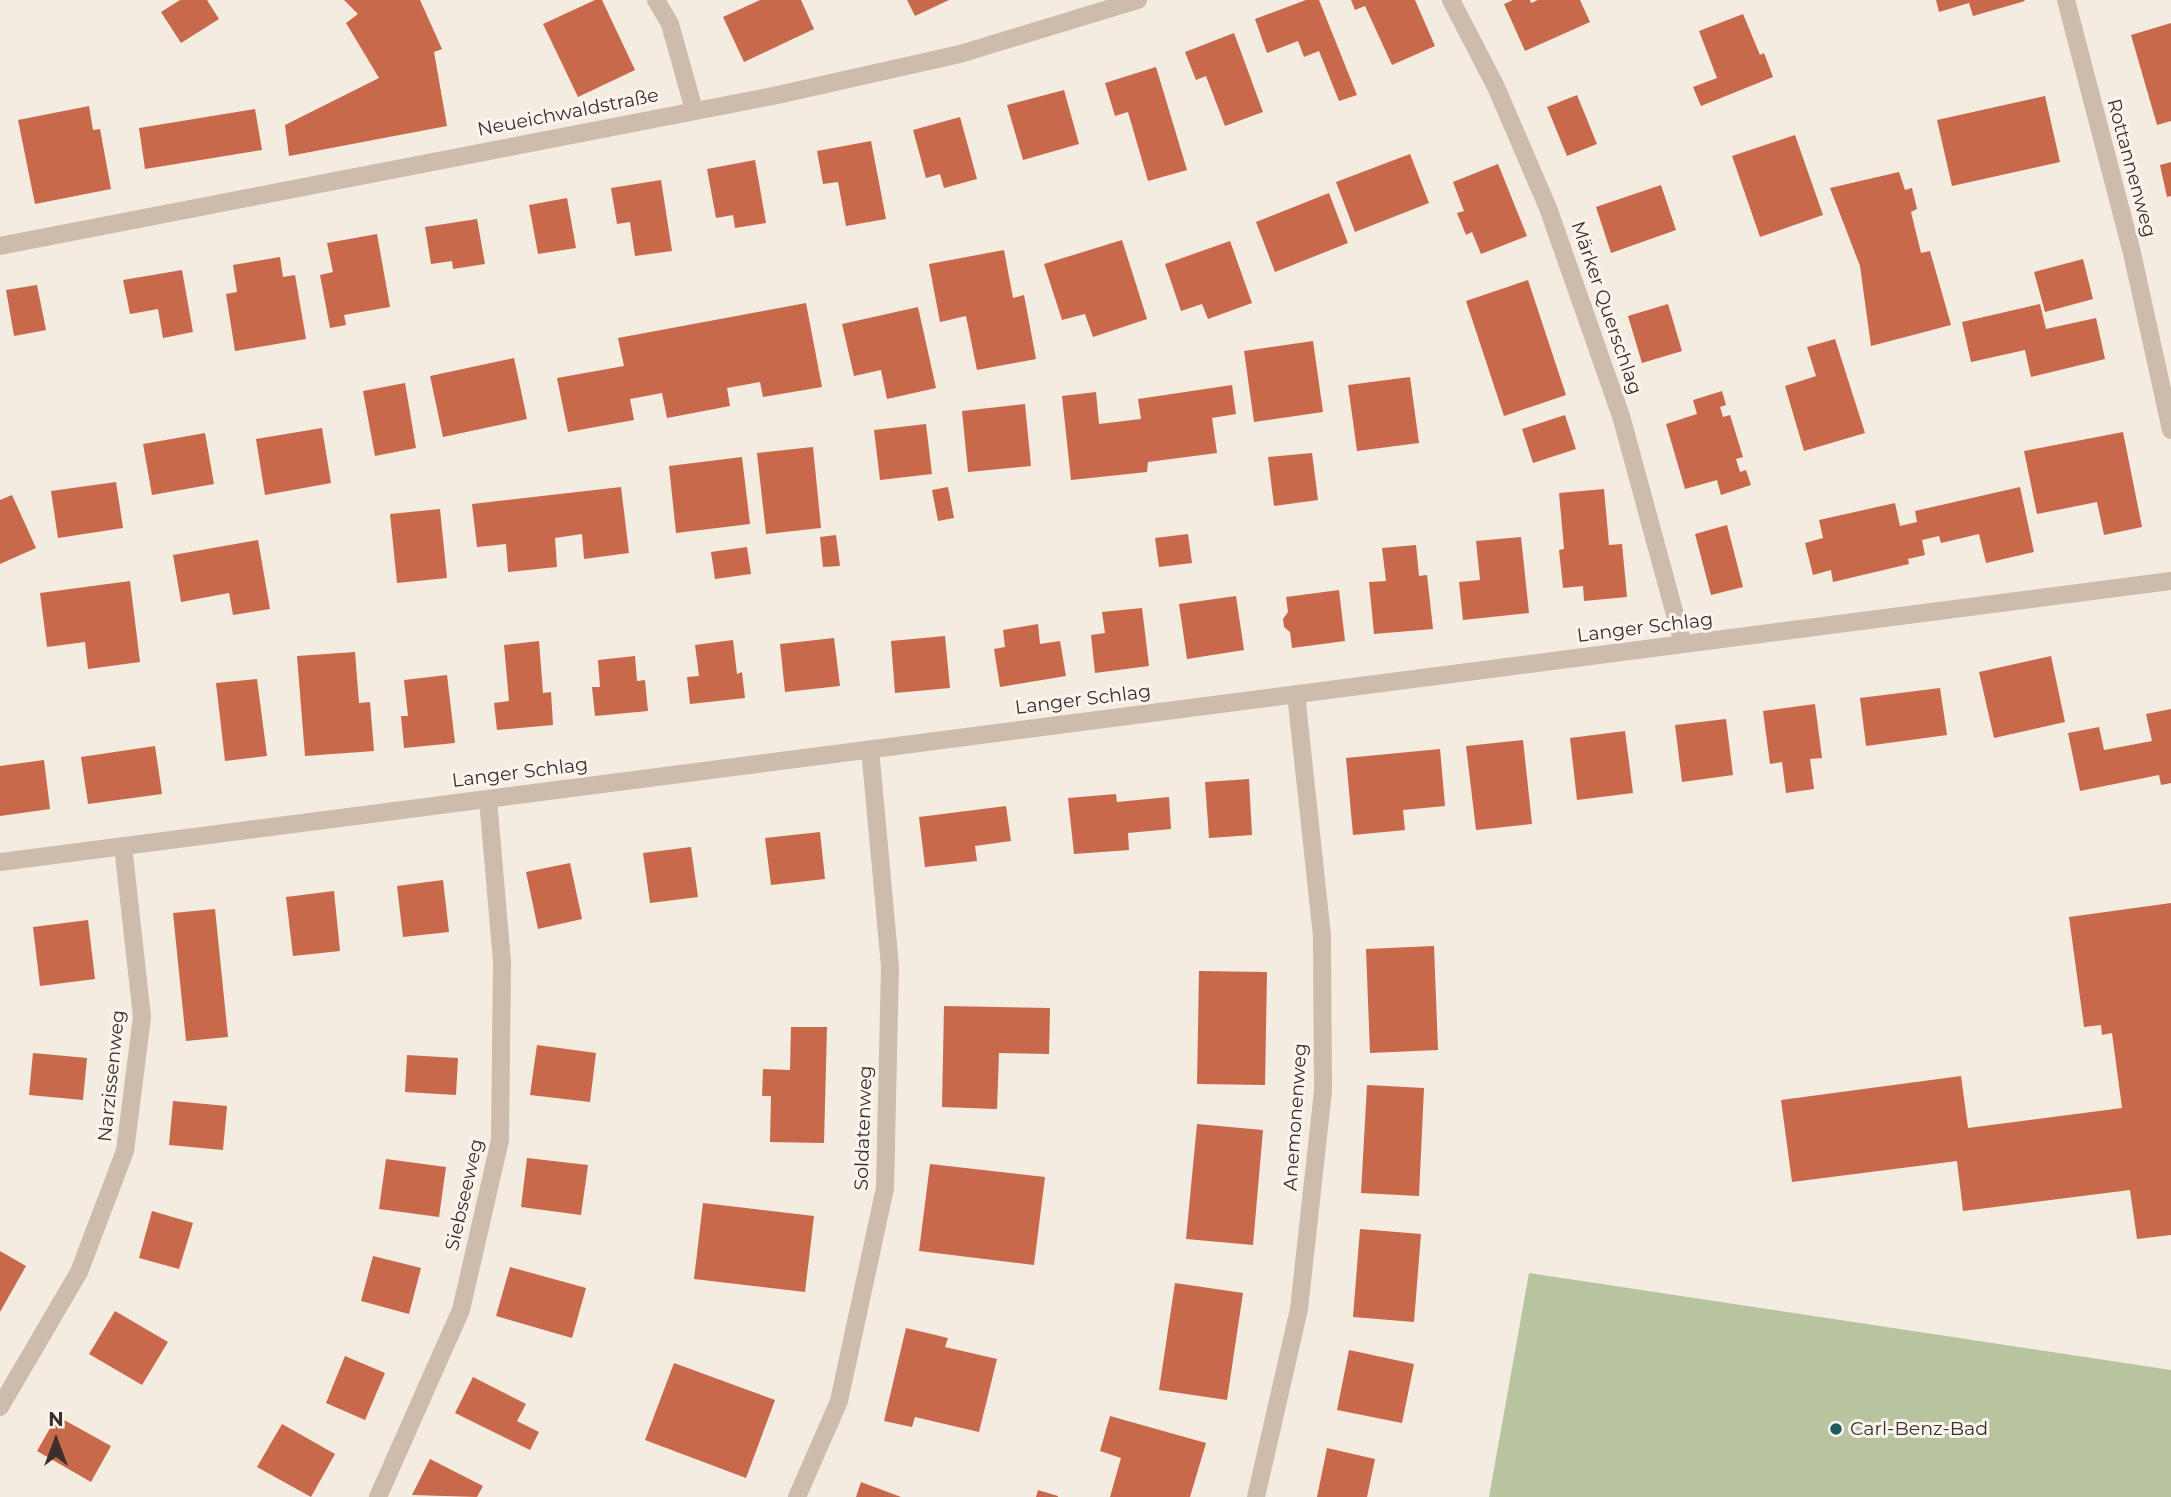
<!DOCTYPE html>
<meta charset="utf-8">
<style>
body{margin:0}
#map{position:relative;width:2171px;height:1497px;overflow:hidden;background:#f4ebe1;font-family:Montserrat,sans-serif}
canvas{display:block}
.north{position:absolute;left:21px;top:1406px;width:70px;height:70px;-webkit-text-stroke:5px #fbf5ee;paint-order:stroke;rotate:0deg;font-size:19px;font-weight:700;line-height:28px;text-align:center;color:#3b302b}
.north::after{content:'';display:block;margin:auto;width:24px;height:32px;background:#3b302b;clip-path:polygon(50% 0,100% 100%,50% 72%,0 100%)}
</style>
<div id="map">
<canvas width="2171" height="1497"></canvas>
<div class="north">N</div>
</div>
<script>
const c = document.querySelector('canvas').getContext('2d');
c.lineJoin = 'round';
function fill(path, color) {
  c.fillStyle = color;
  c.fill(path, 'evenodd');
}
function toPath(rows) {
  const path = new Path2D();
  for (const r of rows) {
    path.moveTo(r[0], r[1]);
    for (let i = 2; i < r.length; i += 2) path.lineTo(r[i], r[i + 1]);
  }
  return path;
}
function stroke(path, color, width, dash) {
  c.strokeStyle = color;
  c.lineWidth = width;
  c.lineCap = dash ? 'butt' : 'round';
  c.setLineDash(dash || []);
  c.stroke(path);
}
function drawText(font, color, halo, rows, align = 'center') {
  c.font = font + ' Montserrat,sans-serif';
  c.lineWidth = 6;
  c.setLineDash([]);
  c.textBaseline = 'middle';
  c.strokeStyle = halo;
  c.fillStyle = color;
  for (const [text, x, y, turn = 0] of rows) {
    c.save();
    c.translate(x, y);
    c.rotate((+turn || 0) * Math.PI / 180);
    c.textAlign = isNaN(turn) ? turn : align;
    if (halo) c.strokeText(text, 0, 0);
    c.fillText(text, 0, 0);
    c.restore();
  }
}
const green = toPath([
 [1529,1273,2171,1370,2171,1497,1489,1497]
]);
const building = toPath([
 [180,0,207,0,219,19,181,43,161,12],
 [344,0,420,0,442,49,434,52,447,126,289,156,285,125,379,78,346,23,358,14],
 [595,0,602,0,635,70,578,97,543,24],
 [760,0,801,0,814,29,744,62,723,17],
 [907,0,949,0,915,16],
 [1306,0,1319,0,1357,95,1339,101,1319,51,1304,57,1298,41,1267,53,1255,19],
 [1351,0,1415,0,1435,46,1392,65,1365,6,1355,10],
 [1513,0,1530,0,1531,3,1538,0,1580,0,1590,22,1525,51,1504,4],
 [1936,0,2024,0,2025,1,1973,16,1969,3,1939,12],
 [1743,14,1760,55,1764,53,1773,77,1701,106,1693,87,1717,78,1699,31],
 [2171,23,2171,121,2157,125,2131,35],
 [1234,33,1263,112,1225,126,1206,76,1196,80,1185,52],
 [1156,67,1187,170,1148,181,1128,112,1115,116,1105,83],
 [1064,90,1079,144,1023,160,1007,105],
 [1577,95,1597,144,1567,156,1547,107],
 [2045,96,2060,162,1952,186,1937,120],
 [89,106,93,130,100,129,111,189,35,204,18,120],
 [255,109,262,150,145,169,139,128],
 [960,117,977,179,944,188,940,174,926,178,913,130],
 [1795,135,1823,215,1760,237,1732,156],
 [871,141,886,219,846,226,838,182,823,184,817,151],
 [1410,154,1429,203,1355,232,1336,182],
 [755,160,766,223,735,228,733,215,716,218,707,169],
 [2171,162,2171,196,2167,197,2160,165],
 [1498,164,1527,236,1481,254,1472,232,1466,235,1457,213,1464,211,1453,182],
 [1899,172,1905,190,1912,188,1917,209,1911,212,1921,253,1930,251,1951,325,1871,346,1860,266,1830,188],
 [661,180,672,251,635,256,630,222,617,224,611,188],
 [1661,185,1676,230,1611,253,1596,207],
 [1329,193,1348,243,1275,272,1256,222],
 [567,198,576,248,538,254,529,205],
 [477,219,485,264,453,269,452,261,431,264,425,227],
 [377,234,390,307,344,315,346,325,330,328,320,275,333,272,327,243],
 [1122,240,1147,319,1093,337,1085,314,1062,320,1044,264],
 [1230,241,1252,303,1208,319,1202,304,1181,311,1165,264],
 [1004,250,1013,298,1024,295,1036,359,977,370,966,316,940,322,929,264],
 [280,257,283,277,295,275,306,339,235,351,226,294,237,292,233,265],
 [2083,259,2093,299,2045,312,2034,272],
 [182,270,193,332,163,338,158,309,130,314,123,280],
 [1528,280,1566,395,1504,416,1466,301],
 [37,285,46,330,14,336,6,290],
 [806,303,822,387,763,397,760,382,727,388,730,406,667,418,662,393,630,399,634,420,568,432,557,378,624,366,618,338],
 [1668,304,1682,351,1642,363,1628,316],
 [2040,304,2046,329,2096,318,2105,359,2031,377,2025,350,1971,362,1962,322],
 [918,307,936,388,887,399,881,370,854,376,842,324],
 [1835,339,1865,433,1804,451,1785,386,1816,376,1807,347],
 [1313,341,1323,412,1254,422,1244,351],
 [514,358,527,419,443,437,430,376],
 [1410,377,1419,443,1357,451,1348,385],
 [405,383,416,448,375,456,363,391],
 [1232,385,1236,414,1212,418,1217,453,1148,462,1147,472,1071,480,1062,396,1096,392,1099,424,1141,419,1138,399],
 [1722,391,1726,405,1720,407,1723,417,1730,415,1743,457,1736,459,1740,472,1746,470,1751,485,1721,495,1717,480,1685,489,1666,424,1697,414,1693,400],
 [1025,404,1031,466,968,472,962,411],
 [1565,415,1576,449,1533,463,1522,429],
 [926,424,932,474,880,480,874,430],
 [322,428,331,483,265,495,256,439],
 [2123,432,2142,527,2104,535,2097,502,2037,514,2024,451],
 [205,433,214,484,152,495,143,444],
 [813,447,821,528,766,534,757,453],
 [1312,453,1318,500,1274,506,1268,457],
 [742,457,750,524,676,533,669,466],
 [116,482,123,528,58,538,51,491],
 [621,487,629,553,584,559,582,534,555,538,557,567,508,572,506,544,477,547,472,504],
 [948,487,954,518,938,521,932,490],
 [2020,487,2034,552,1986,563,1979,534,1941,543,1939,536,1922,540,1925,555,1908,559,1909,564,1833,582,1831,570,1813,575,1805,543,1823,538,1819,520,1895,503,1900,526,1917,522,1915,511],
 [1604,489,1609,545,1622,544,1627,597,1584,601,1583,586,1563,588,1559,550,1564,549,1559,493],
 [12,495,36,548,0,564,0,500],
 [440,509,447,578,397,583,390,514],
 [1727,525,1743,587,1711,595,1695,534],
 [1188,534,1192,563,1159,567,1155,538],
 [836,535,840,566,823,567,820,537],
 [1521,537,1529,613,1463,620,1459,582,1480,580,1476,541],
 [258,540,270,609,233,615,229,593,181,602,173,555],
 [1416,545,1419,576,1427,575,1433,629,1374,634,1369,582,1386,581,1382,548],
 [747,547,751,574,715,579,711,552],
 [130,581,140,662,88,669,85,642,47,647,40,593],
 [1339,590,1345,641,1292,648,1290,632,1284,627,1283,619,1288,612,1286,597],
 [1236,596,1244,650,1187,659,1179,604],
 [1142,608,1149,666,1095,673,1091,635,1105,633,1102,612],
 [1038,624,1040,644,1060,641,1066,676,1000,687,994,649,1005,647,1003,630],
 [945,636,950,688,895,693,891,641],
 [834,638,840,686,785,692,780,644],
 [733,640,737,674,742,672,745,698,690,704,687,677,699,676,695,645],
 [539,641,543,693,551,692,553,725,497,730,494,703,509,701,504,645],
 [355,652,359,703,370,702,374,751,305,756,297,656],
 [635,656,637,681,645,680,648,711,595,716,592,687,600,687,598,660],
 [2051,656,2065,722,1994,738,1979,672],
 [447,675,455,743,404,748,401,716,408,716,404,680],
 [257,679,267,756,225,761,216,683],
 [1940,688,1947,735,1866,746,1860,698],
 [1815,704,1822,758,1810,759,1814,789,1786,793,1782,762,1770,764,1763,711],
 [2171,709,2171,783,2161,785,2159,775,2080,791,2068,733,2099,727,2104,750,2152,741,2146,714],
 [1726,719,1733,775,1682,782,1675,725],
 [1625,731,1633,793,1577,800,1570,738],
 [1523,740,1532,824,1476,830,1466,746],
 [155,746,162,794,88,804,81,757],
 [1440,749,1445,806,1403,810,1405,830,1353,835,1346,758],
 [44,760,50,809,0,816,0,766],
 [1249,779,1252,835,1209,838,1205,782],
 [1116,794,1117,802,1169,797,1171,829,1128,833,1129,850,1074,854,1068,798],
 [1006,806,1011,841,975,846,977,861,925,867,919,817],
 [820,832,825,879,771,885,765,838],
 [691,847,698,897,650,903,643,853],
 [570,863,582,919,538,929,526,872],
 [443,880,449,932,403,937,397,886],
 [334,891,340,951,293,956,286,897],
 [2171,903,2171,1235,2137,1239,2130,1190,1963,1211,1957,1161,1792,1182,1781,1100,1961,1076,1968,1128,2122,1108,2112,1033,2102,1035,2101,1025,2084,1027,2069,917],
 [215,909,228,1037,186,1041,173,913],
 [88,920,95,979,40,986,33,927],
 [1434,946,1438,1050,1370,1053,1366,949],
 [1199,971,1267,972,1265,1085,1197,1084],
 [944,1006,1050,1008,1049,1054,999,1053,997,1109,942,1107],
 [791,1027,827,1027,824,1143,770,1142,771,1096,762,1096,763,1069,790,1070],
 [537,1045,596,1053,590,1102,530,1095],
 [33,1053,87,1058,83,1100,29,1095],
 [407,1055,458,1058,456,1095,405,1092],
 [1367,1085,1424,1088,1419,1196,1361,1193],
 [173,1101,227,1106,223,1150,169,1145],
 [1197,1124,1263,1130,1253,1245,1186,1239],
 [527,1158,588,1165,581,1215,521,1207],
 [386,1159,446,1167,439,1217,379,1209],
 [930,1164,1045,1177,1034,1265,919,1251],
 [703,1203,814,1216,805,1292,694,1279],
 [152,1211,193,1223,179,1269,139,1258],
 [1360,1229,1421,1234,1414,1322,1353,1317],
 [0,1251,26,1266,0,1312],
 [373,1256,421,1268,409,1314,361,1301],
 [510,1267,586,1288,572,1338,496,1316],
 [1175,1283,1243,1293,1227,1400,1159,1390],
 [115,1311,168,1342,142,1385,89,1354],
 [906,1328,948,1338,945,1347,997,1359,979,1432,915,1417,912,1427,884,1421],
 [1349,1350,1414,1364,1402,1423,1337,1410],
 [345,1356,385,1373,365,1420,326,1403],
 [674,1363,775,1400,746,1478,645,1440],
 [473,1377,526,1404,517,1421,539,1432,530,1450,455,1413],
 [57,1416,111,1446,91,1482,37,1451],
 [1110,1416,1206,1443,1190,1497,1110,1497,1121,1458,1100,1451],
 [282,1424,335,1454,311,1497,257,1467],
 [1327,1448,1375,1459,1367,1497,1317,1497],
 [430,1459,483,1486,477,1497,412,1495],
 [861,1482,901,1497,856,1497],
 [1038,1490,1058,1496,1058,1497,1036,1497]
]);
const minor = toPath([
 [656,0,670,24,694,110],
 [1451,0,1496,87,1548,208,1621,416,1683,644],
 [2066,0,2132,253,2171,430],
 [0,246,773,96,960,54,1138,0],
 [0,862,2171,581],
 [0,1407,79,1272,125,1151,142,1017,123,846],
 [378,1497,461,1310,500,1140,502,962,488,799],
 [797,1497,839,1401,885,1188,890,966,870,749],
 [1256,1497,1299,1309,1323,1091,1322,936,1296,694]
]);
const markers = [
 [1836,1429,7,"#1f5a5e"]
];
const streetNames = [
 ["Neueichwaldstraße",568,113,-11],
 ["Rottannenweg",2131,168,75],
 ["Märker Querschlag",1606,308,71],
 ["Langer Schlag",1645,628,-7],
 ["Langer Schlag",1083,700,-7],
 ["Langer Schlag",520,773,-7],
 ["Narzissenweg",112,1076,-84],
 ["Anemonenweg",1296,1117,-86],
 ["Soldatenweg",864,1128,-88],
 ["Siebseeweg",465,1195,-77]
];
const poiNames = [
 ["Carl-Benz-Bad",1850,1429]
];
fill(green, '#b8c4a0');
fill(building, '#c8694b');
stroke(minor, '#cdbbac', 18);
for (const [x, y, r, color] of markers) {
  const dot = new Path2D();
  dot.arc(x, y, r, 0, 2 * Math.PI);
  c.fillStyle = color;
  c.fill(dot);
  stroke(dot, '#fbf5ee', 2.5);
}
drawText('19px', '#3b302b', '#fbf5ee', streetNames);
drawText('19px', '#3b302b', '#fbf5ee', poiNames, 'left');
</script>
